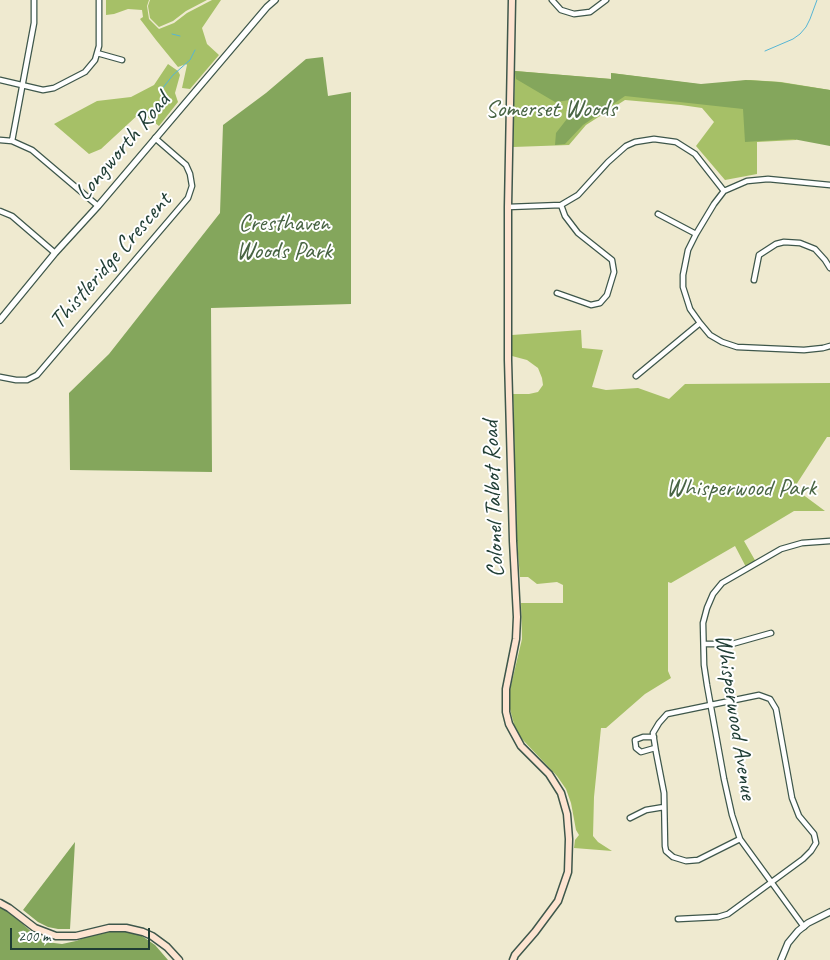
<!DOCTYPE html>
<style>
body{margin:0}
#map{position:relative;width:830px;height:960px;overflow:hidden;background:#efead0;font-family:Caveat,sans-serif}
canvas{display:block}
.scale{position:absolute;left:10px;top:928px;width:140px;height:22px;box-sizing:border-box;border:2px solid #1f3d34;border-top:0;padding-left:6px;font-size:15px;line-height:18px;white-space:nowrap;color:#1f3d34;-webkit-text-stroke:4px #fff;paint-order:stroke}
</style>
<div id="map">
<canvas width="830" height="960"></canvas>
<div class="scale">200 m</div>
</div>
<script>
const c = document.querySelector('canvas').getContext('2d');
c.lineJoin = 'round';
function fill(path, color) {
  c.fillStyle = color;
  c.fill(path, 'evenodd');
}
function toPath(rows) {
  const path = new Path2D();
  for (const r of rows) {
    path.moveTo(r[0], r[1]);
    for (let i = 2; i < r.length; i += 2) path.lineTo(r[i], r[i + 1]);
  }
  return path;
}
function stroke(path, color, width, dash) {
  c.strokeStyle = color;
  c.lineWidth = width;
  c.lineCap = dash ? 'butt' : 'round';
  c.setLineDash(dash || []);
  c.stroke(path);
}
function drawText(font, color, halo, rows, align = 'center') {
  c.font = font + ' Caveat,sans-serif';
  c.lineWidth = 4;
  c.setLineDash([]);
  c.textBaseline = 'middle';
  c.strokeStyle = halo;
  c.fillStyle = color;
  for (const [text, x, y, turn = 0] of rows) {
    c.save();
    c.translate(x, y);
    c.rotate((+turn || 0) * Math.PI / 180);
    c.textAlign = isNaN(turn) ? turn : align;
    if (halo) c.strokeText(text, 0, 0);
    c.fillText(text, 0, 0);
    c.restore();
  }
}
const green = toPath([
 [106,0,149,0,147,6,149,19,159,29,174,23,187,13,212,0,221,0,202,28,207,44,219,55,190,89,182,88,187,65,186,64,178,67,156,40,140,19,143,17,142,10,128,9,114,14,106,15],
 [150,0,207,0,186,11,173,21,159,27,150,18,148,6],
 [168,64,178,71,180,75,175,93,178,102,159,126,141,112,101,149,89,154,54,124,97,101,131,97,154,85],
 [515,71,611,79,611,73,705,85,750,80,781,82,830,90,796,140,757,142,757,174,725,180,696,146,714,122,702,108,681,105,625,100,586,125,569,145,513,147],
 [581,330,582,348,603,350,592,387,606,390,638,388,669,399,685,384,830,383,830,437,827,437,794,488,825,511,794,511,744,541,756,562,747,569,735,546,671,583,668,582,668,671,671,678,645,694,606,728,601,728,594,797,593,836,598,842,612,851,574,848,575,840,579,835,576,830,571,803,566,789,557,776,522,739,515,728,510,709,509,694,522,639,521,603,563,603,563,585,557,582,537,584,528,577,520,577,517,542,513,394,529,394,538,392,543,385,542,378,538,368,527,360,512,356,512,335]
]);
const forest = toPath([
 [323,57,328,96,351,92,351,304,211,308,212,472,70,470,69,393,109,354,220,213,223,125,266,93,306,59],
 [515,71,611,79,611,73,701,84,746,80,778,82,830,90,830,146,793,139,745,142,743,109,625,96,583,125,565,144,555,145,556,133,577,106,570,100,555,102,516,79],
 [75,842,70,929,58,929,48,927,38,922,23,910],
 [0,907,13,915,37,937,46,942,62,944,76,941,104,930,123,931,142,936,155,945,168,960,0,960]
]);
const stream = toPath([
 [172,34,180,36],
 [765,51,793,39,800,34,806,27,810,19,817,0],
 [162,89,173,75,190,60,195,50]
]);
const minor = toPath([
 [552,0,561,10,574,14,590,12,606,0],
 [97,53,122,60],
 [0,80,43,90,54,88,85,72,95,60,99,46,99,0],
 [0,140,12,141,32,150,98,206],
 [12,141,34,23,34,0],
 [830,185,768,179,747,181,724,191,714,204,696,234,688,250,683,275,683,287,690,309,700,323,710,335,722,342,737,347,804,350,823,348,830,346],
 [508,207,561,205,578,195,608,162,626,146,635,142,654,139,676,142,695,154,724,191],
 [0,211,12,216,55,253],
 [658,214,696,234],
 [754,280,759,255,776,244,784,242,800,243,815,249,825,260,830,268],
 [557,293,591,305,600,303,607,295,614,272,612,260,578,233,565,216,561,205],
 [636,376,700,323],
 [0,377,16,380,27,380,37,375,188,198,192,186,190,174,186,165,155,138],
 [704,644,732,644,771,633],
 [654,737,643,737,635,740,636,748,641,752,655,748],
 [630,818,646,810,664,807],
 [678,919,718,917,728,914,803,859,811,851,816,843,814,834,799,816,792,798,776,709,770,699,759,695,667,714,659,723,653,733,656,752,664,793,665,846,666,851,673,857,686,861,698,860,740,839],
 [804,927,740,839,732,815,724,779,707,685,704,665,703,623,707,608,713,594,722,583,781,549,802,543,830,541]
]);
const tertiary = toPath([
 [0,320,55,253,98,206,267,7,275,0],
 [781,960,788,943,798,931,808,923,830,912]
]);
const secondary = toPath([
 [512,0,508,207,508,360,513,541,517,617,516,639,506,689,506,712,509,724,521,746,549,774,561,793,567,814,569,839,568,872,558,901,535,932,515,955,513,960],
 [0,903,9,908,35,928,56,936,76,936,109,928,126,928,143,932,152,936,167,947,179,960]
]);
const parkNames = [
 ["Somerset Woods",551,110],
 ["Cresthaven",284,224],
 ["Woods Park",284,252],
 ["Whisperwood Park",741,489]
];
const streetNames = [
 ["Longworth Road",123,147,-50],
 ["Thistleridge Crescent",111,261,-49],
 ["Colonel Talbot Road",494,499,-92],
 ["Whisperwood Avenue",735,717,81]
];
fill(green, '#a6c067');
fill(forest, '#84a65c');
stroke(stream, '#56b5d4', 1);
stroke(minor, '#3e574b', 7);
stroke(tertiary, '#3e574b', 8);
stroke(secondary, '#3e574b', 9);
stroke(minor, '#fff', 4.5);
stroke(tertiary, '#fff', 5.5);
stroke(secondary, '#fde4d1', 6);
drawText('24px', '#486443', '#fff', parkNames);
drawText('24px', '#1f3d34', '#fff', streetNames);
</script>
